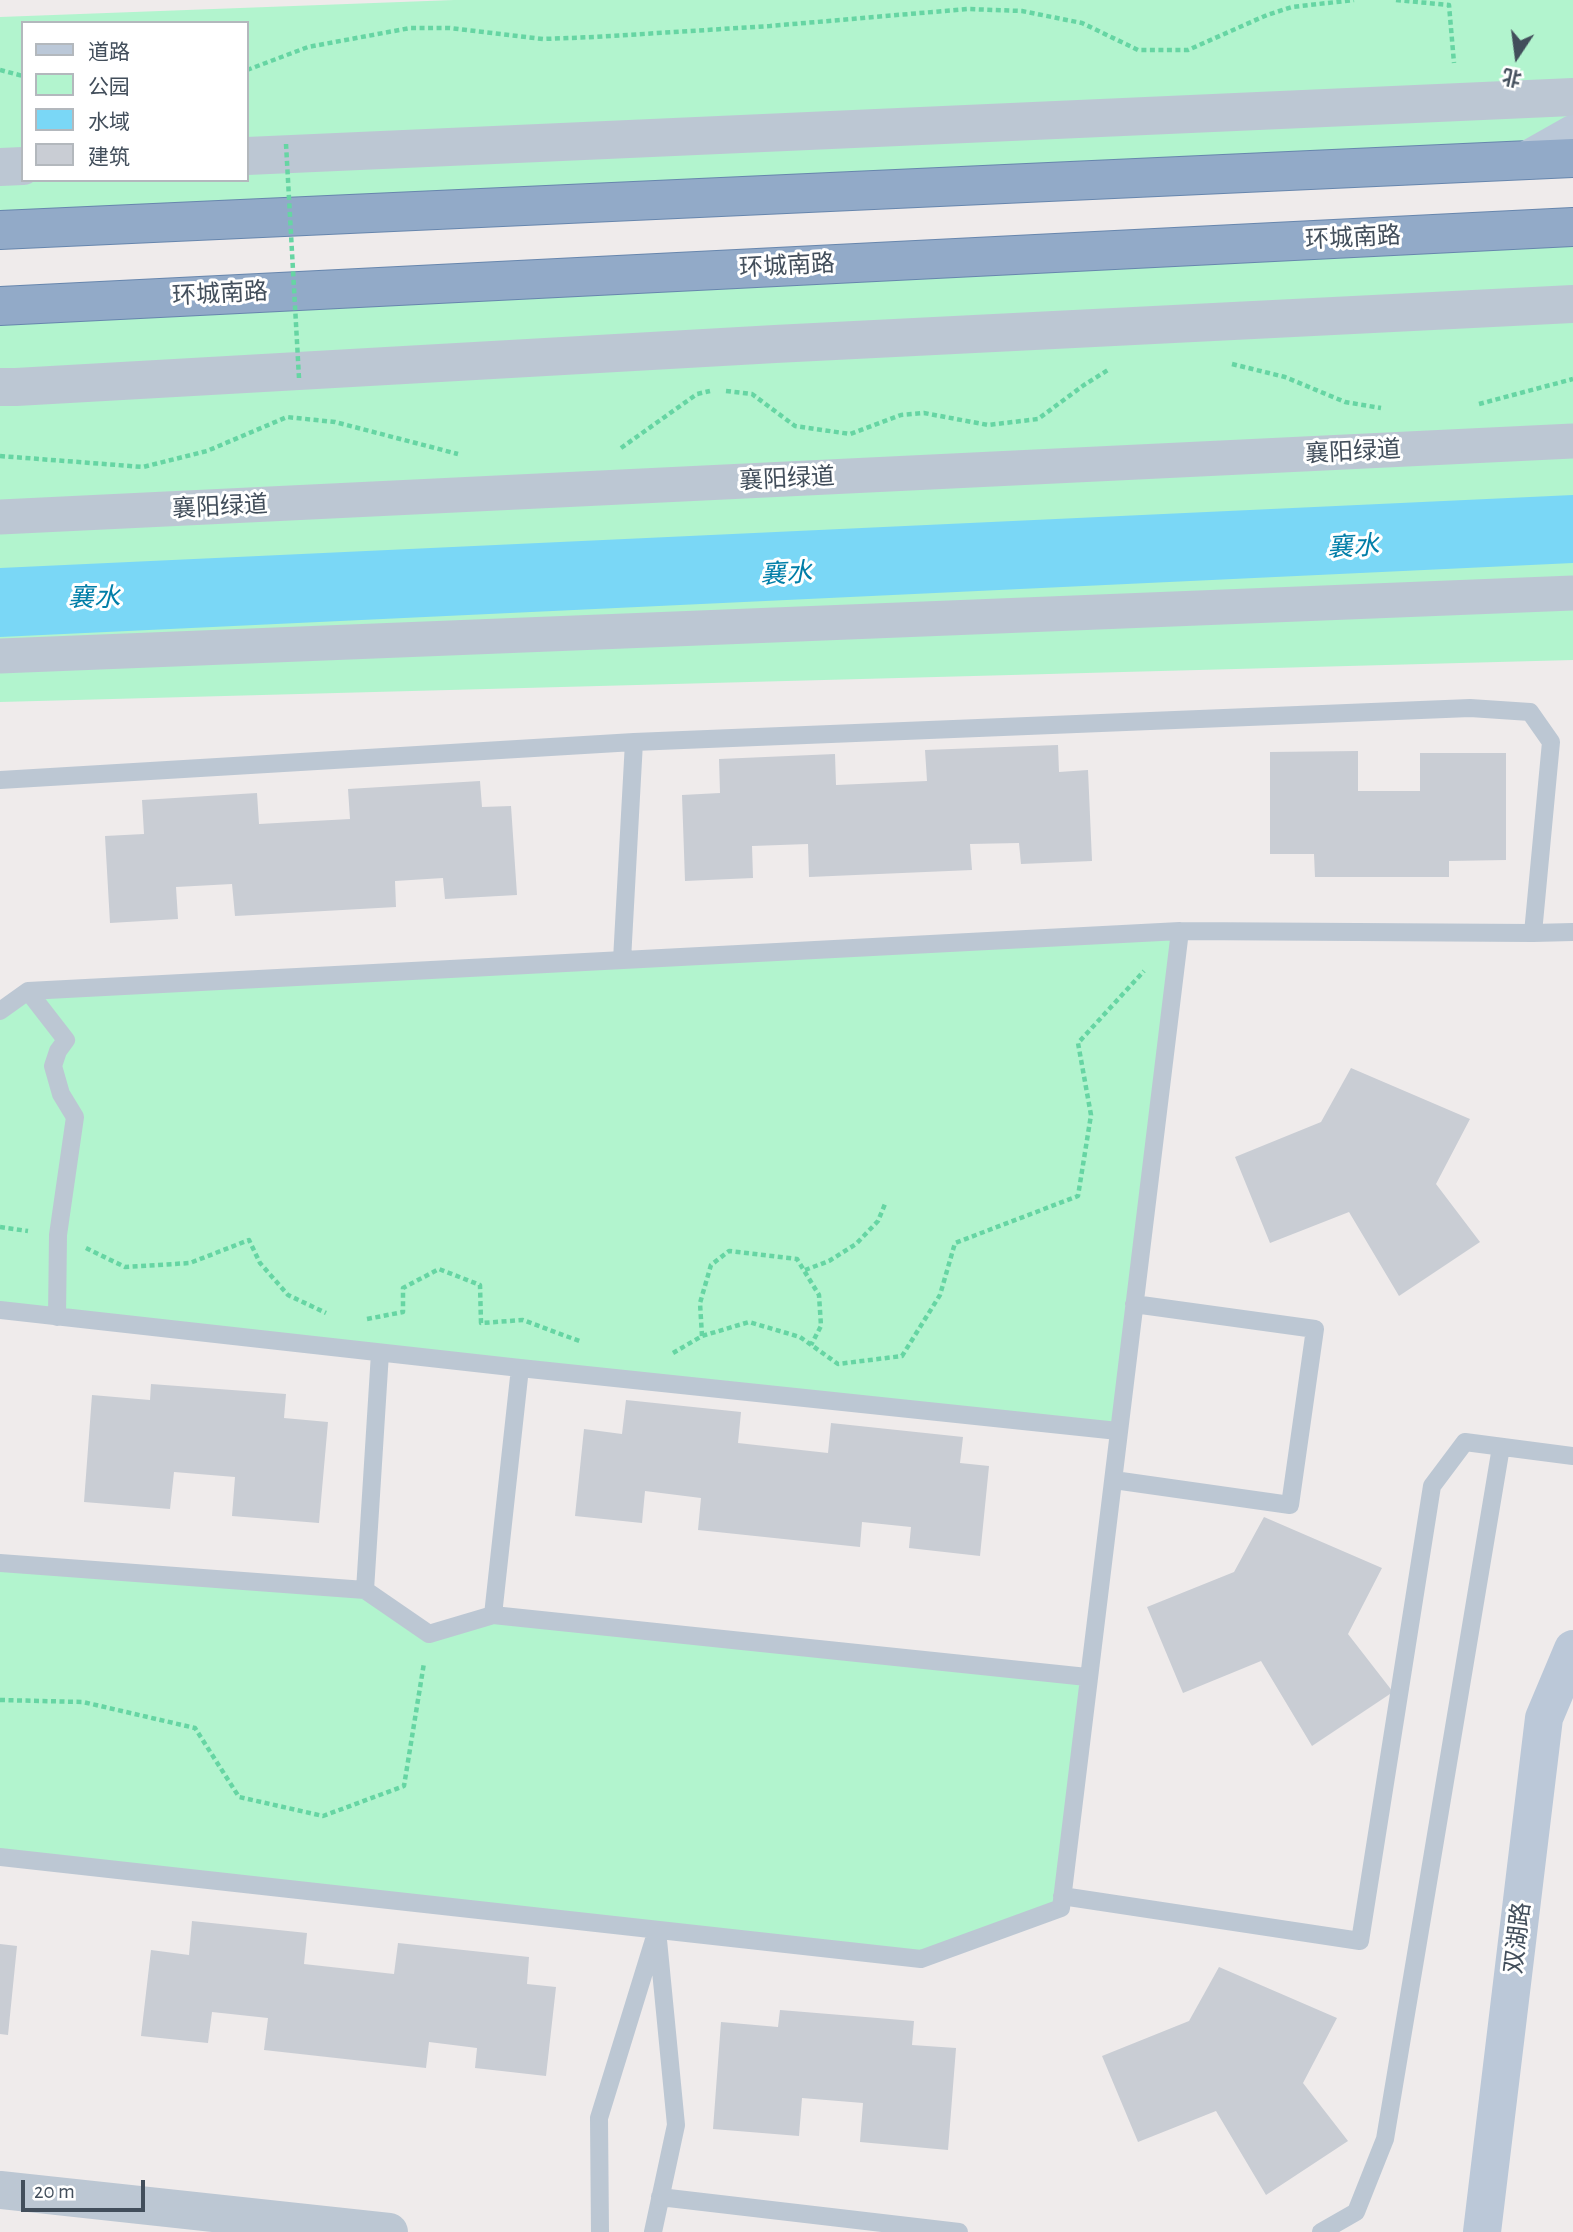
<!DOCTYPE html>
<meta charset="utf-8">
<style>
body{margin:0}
#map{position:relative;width:1573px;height:2232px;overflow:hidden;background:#efebeb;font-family:"Alegreya Sans","Noto Sans SC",sans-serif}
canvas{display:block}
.legend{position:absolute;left:21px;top:21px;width:228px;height:161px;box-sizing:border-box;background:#fff;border:2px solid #b3b8bd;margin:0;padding:9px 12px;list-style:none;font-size:21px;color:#424e5b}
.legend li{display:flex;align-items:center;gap:14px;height:35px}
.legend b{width:35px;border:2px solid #b3b8bd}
.north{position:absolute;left:1482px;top:21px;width:70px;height:70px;-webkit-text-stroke:5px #fff;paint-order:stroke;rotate:193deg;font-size:19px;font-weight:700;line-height:28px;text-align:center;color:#424e5b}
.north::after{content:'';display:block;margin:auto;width:24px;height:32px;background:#424e5b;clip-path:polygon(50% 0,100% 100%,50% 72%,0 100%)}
.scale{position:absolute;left:21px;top:2180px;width:124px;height:32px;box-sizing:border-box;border:4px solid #424e5b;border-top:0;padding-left:9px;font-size:21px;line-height:24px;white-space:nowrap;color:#424e5b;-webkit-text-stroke:5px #fff;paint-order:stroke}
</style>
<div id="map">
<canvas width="1573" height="2232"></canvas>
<ul class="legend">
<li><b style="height:9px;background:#bbc8d8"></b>道路</li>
<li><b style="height:19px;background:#b2f4ce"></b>公园</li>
<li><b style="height:19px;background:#7ad7f6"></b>水域</li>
<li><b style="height:19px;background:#c9cdd4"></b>建筑</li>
</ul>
<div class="north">北</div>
<div class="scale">20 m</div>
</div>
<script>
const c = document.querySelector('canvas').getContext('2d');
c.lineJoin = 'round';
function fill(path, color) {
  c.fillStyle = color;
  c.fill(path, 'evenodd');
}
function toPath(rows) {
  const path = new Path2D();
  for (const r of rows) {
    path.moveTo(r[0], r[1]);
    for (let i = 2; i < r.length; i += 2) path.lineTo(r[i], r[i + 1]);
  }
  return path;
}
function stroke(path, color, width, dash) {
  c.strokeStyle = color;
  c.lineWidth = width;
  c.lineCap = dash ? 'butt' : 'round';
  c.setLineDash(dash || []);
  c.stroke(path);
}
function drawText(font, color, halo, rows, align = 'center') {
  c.font = font + ' "Alegreya Sans","Noto Sans SC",sans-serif';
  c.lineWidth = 6;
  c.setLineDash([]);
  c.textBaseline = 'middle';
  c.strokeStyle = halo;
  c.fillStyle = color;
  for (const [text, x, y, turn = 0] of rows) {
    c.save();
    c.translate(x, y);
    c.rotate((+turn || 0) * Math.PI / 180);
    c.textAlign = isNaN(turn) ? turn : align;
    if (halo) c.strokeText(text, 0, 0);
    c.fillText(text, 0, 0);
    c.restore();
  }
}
const green = toPath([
 [454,0,1573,0,1573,134,1527,160,0,230,0,17],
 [23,23,247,23,247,180,23,180],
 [1573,227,1573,660,0,702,0,306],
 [1180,931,1118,1431,0,1310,0,1014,34,999],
 [0,1563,365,1590,429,1634,493,1615,1087,1677,1061,1908,921,1959,0,1857]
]);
const water = toPath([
 [1573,495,1573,563,0,637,0,568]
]);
const building = toPath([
 [1058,745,1059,772,1088,770,1092,861,1021,864,1019,843,970,844,972,870,809,877,808,844,752,846,753,878,685,881,682,795,720,793,719,759,835,754,836,785,927,781,925,750],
 [1358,751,1358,791,1420,791,1420,753,1506,753,1506,860,1449,861,1449,877,1315,877,1314,854,1270,854,1270,752],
 [480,781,482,807,511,806,517,895,445,899,443,878,395,881,396,907,235,916,232,884,176,887,178,919,110,923,105,836,144,834,142,800,257,793,259,824,350,819,348,789],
 [1351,1068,1470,1119,1436,1184,1480,1242,1399,1296,1349,1212,1270,1243,1235,1157,1321,1122],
 [151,1384,286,1394,284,1418,328,1422,319,1523,232,1516,235,1477,174,1472,170,1509,84,1502,92,1395,150,1400],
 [626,1400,741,1412,738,1443,828,1453,831,1423,963,1437,960,1463,989,1466,980,1556,909,1548,911,1527,862,1522,860,1547,698,1530,701,1498,645,1491,642,1523,575,1516,584,1429,622,1434],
 [1264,1517,1382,1568,1348,1634,1393,1692,1312,1746,1261,1661,1183,1693,1147,1607,1234,1572],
 [192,1921,307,1933,304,1964,394,1974,398,1943,529,1957,527,1984,556,1987,546,2076,475,2068,477,2048,429,2042,426,2068,264,2050,268,2018,212,2012,208,2043,141,2036,151,1950,189,1955],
 [0,1944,17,1946,8,2035,0,2034],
 [1219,1967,1337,2018,1303,2083,1348,2141,1266,2195,1216,2111,1138,2142,1102,2056,1189,2021],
 [780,2010,914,2021,912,2045,956,2048,948,2150,860,2142,863,2103,802,2098,799,2136,713,2129,721,2022,778,2027]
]);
const path = toPath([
 [1396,0,1449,5,1454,63],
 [0,70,23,76],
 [247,70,308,47,410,28,450,28,543,39,595,37,770,26,967,9,1022,11,1082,23,1138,50,1188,50,1267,15,1292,7,1354,0],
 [1232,364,1285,377,1345,402,1381,408],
 [726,391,752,394,795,426,850,434,901,415,924,413,988,425,1038,419,1084,385,1108,370],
 [1479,404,1573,379],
 [621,448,697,394,710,391],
 [0,456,143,467,207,451,287,417,335,422,458,454],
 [0,1227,28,1231],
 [86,1248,125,1267,190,1263,249,1240,260,1263,288,1295,326,1313],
 [805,1270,829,1261,856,1244,878,1221,885,1204],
 [367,1319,403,1312,403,1288,439,1269,480,1285,481,1323,523,1320,582,1342],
 [702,1336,700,1303,711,1265,729,1251,797,1259,819,1295,821,1326,811,1345],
 [673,1353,702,1336,749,1322,800,1337,838,1364,902,1356,940,1295,955,1243,1078,1196,1091,1115,1078,1043,1144,971],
 [0,1700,83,1702,195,1728,239,1797,323,1816,404,1786,424,1663]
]);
const service = toPath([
 [0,780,634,742,1470,708,1530,712,1551,742,1533,933,1573,932],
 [1180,931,1533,933],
 [622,960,634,742],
 [28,991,66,1040,58,1051,53,1066,61,1094,75,1117,58,1235,57,1317],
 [0,1011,28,991,1180,931,1061,1908,921,1959,0,1857],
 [0,1310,520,1368,1118,1431],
 [380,1353,365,1590,429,1634,493,1615,520,1368],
 [1121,1481,1290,1505,1315,1329,1134,1304],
 [0,1563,365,1590],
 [493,1615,1087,1677],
 [1062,1896,1360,1941,1432,1486,1465,1442,1573,1456],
 [660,2197,959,2232],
 [600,2232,599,2118,657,1930],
 [653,2232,676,2125,658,1940],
 [1321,2232,1356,2212,1385,2139,1501,1447]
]);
const minor = toPath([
 [0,517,1573,441],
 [0,656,1573,593]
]);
const tertiary = toPath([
 [247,156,1573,97],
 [0,167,23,166],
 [0,387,16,387,775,344,1573,304],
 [0,2190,389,2232]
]);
const secondary = toPath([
 [1527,160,1573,134],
 [1482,2232,1544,1718,1573,1649]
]);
const trunk = toPath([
 [0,230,1573,158],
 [0,306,1573,227]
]);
const pathBridge = toPath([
 [286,144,299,378]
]);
const streetNames = [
 ["环城南路",1353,238,-3],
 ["环城南路",787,266,-3],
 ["环城南路",220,294,-3],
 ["襄阳绿道",1353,452,-3],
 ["襄阳绿道",787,479,-3],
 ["襄阳绿道",220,507,-3],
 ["双湖路",1518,1938,-83]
];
const waterNames = [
 ["襄水",1353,547,-3],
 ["襄水",786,574,-3],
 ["襄水",94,598]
];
fill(green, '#b2f4ce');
fill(water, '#7ad7f6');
fill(building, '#c9cdd4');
stroke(trunk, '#6786ad', 40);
stroke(path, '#66d5a3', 4.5, [5, 3.5]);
stroke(service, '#bcc7d3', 18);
stroke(minor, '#bcc7d3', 35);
stroke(tertiary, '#bcc7d3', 38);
stroke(secondary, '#bbc8d8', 38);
stroke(trunk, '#92aac8', 38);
stroke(pathBridge, '#66d5a3', 4.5, [5, 3.5]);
drawText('24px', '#424e5b', '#fff', streetNames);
drawText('italic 26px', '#017ea8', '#fff', waterNames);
</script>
